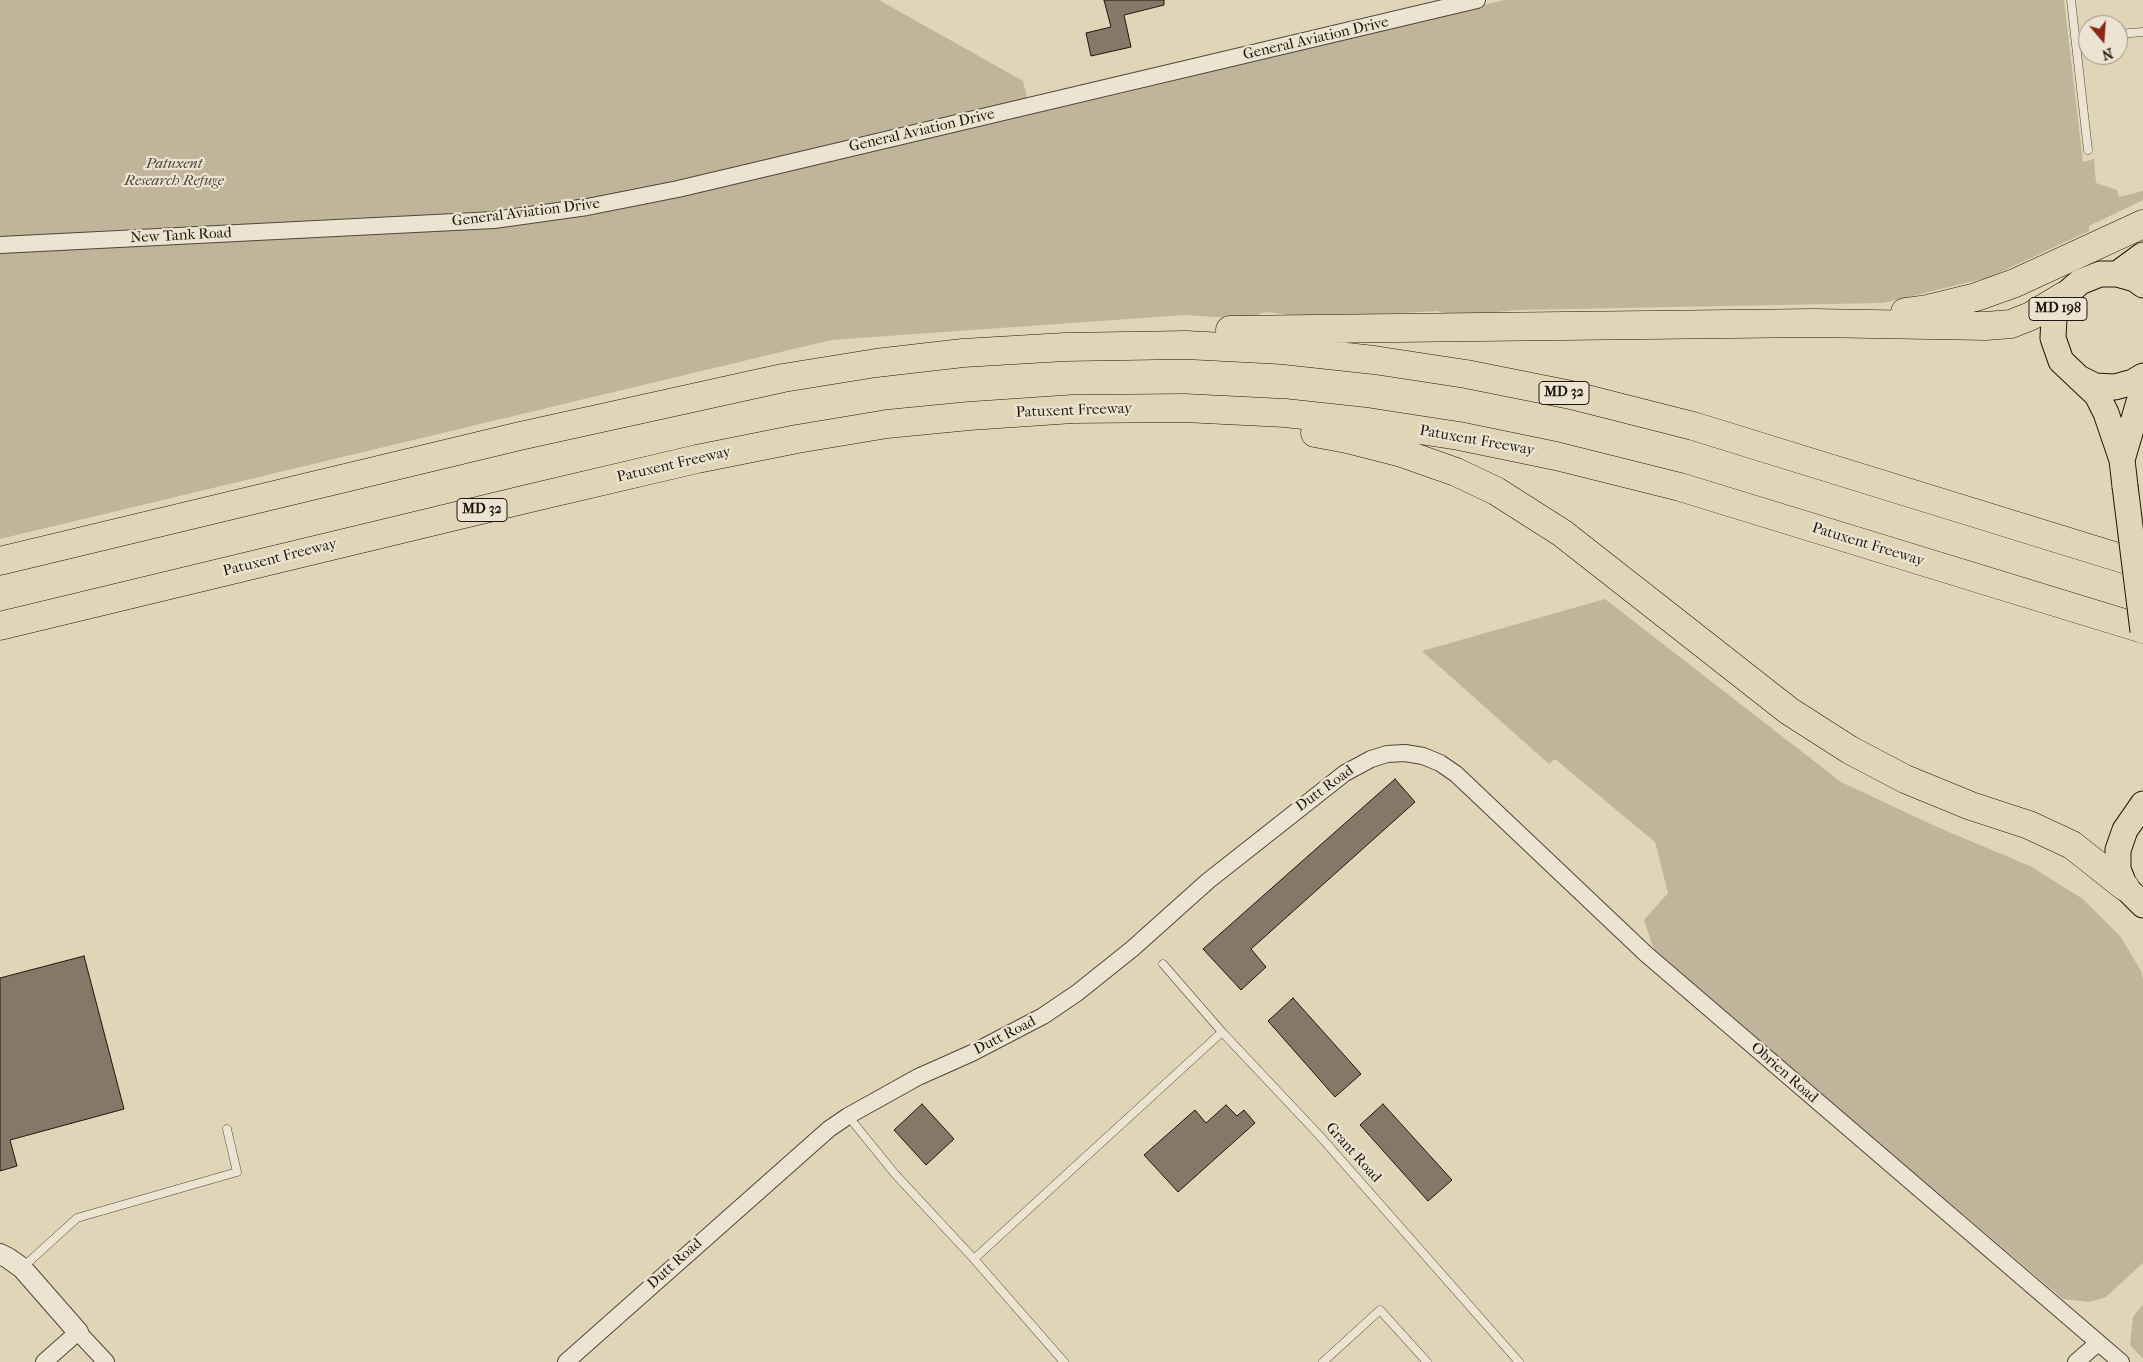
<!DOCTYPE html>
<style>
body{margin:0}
#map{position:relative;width:2143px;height:1362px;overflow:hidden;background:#e0d5b7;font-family:"IM FELL French Canon",serif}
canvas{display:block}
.north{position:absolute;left:2078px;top:15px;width:50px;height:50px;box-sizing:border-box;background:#ebe4d0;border:1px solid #9a9283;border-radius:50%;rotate:162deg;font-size:14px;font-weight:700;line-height:20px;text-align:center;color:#21160f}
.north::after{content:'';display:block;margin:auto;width:18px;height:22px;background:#8f2418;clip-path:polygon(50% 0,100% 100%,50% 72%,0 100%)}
</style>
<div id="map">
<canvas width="2143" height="1362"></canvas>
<div class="north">N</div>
</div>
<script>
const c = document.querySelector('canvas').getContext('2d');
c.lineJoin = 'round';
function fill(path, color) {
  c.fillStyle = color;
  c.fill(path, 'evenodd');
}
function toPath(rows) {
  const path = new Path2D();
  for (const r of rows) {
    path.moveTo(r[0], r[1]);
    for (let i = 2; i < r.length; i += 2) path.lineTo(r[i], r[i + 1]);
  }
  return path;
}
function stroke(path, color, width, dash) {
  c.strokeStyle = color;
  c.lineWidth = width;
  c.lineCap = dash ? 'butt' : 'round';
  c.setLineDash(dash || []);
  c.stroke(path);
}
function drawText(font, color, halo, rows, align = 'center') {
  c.font = font + ' "IM FELL French Canon",serif';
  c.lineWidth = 4.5;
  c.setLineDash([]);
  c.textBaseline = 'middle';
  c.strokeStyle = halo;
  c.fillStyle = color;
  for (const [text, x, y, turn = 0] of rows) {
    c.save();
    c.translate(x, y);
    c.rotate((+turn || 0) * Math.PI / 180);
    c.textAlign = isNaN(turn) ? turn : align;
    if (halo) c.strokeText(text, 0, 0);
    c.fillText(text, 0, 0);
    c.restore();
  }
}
const green = toPath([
 [0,0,879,0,1023,81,1031,114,1112,96,1504,0,2064,0,2083,162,2094,159,2096,183,2117,190,2119,197,2143,191,2143,200,2089,226,2089,231,1990,277,1884,303,1516,310,1453,317,1437,311,1314,318,1266,312,1244,319,1185,315,831,340,0,539],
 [1605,599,1841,782,1937,827,2030,866,2083,899,2121,937,2141,971,2143,979,2143,1263,2106,1297,2090,1302,2063,1299,1655,953,1644,920,1668,893,1655,842,1555,759,1549,764,1422,651],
 [2143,1304,2143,1359,2130,1345,2133,1317]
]);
const building = toPath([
 [1104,0,1164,0,1164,5,1124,15,1131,47,1091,56,1086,33,1111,27,1104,0],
 [1395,779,1415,802,1251,949,1266,967,1241,990,1203,949,1395,779],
 [84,956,124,1109,10,1140,17,1166,0,1171,0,978,84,956],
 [1293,998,1361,1074,1335,1097,1268,1021,1293,998],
 [922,1104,954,1139,926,1165,894,1130,922,1104],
 [1383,1104,1452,1180,1428,1201,1360,1125,1383,1104],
 [1226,1105,1237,1116,1244,1110,1255,1123,1178,1192,1144,1155,1195,1110,1206,1123,1226,1105]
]);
const service = toPath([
 [2071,0,2088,150],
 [2118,34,2143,32],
 [2075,37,2088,36],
 [1163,964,1222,1032,1319,1135,1519,1362],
 [848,1116,895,1174,974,1259,1064,1362],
 [974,1259,1222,1032],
 [22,1268,77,1218,237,1172,227,1129],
 [1323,1362,1380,1310,1427,1362]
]);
const minor = toPath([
 [0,245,494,220,587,207,678,189,1477,0],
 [44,1362,78,1332,106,1362],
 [566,1362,829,1129,848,1116,918,1077,972,1053,1043,1016,1077,993,1132,949,1208,881,1345,773,1371,759,1387,754,1405,753,1423,756,1440,763,1456,774,1646,954,2121,1362],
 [2076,1362,2098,1343]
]);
const tertiary = toPath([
 [0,1254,8,1258,22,1268,78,1332]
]);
const primary = toPath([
 [2117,274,2143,255],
 [2079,378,2095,386,2115,387,2133,382,2143,376],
 [2122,460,2143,388],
 [2125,486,2122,460,2106,413,2097,395,2061,361,2053,338,2054,318,2064,296,2080,282,2100,274,2117,274,2135,279,2143,285],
 [2143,804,2125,830,2118,850,2118,869,2125,887,2143,905]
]);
const motorway = toPath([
 [1905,312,1927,309,1976,297,2015,283,2143,224],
 [1230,330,1814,323,1986,326,2011,324,2031,316,2064,296],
 [1315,433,1347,439,1402,453,1456,472,1496,491,1562,533,1789,711,1850,750,1905,779,1971,806,2029,825,2072,845,2125,887],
 [0,561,520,436,783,378,876,363,963,353,1065,347,1186,345,1282,350,1374,360,1466,374,1571,395,1693,426,2143,565],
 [0,626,535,497,697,459,797,439,887,424,969,416,1073,409,1184,408,1285,413,1368,422,1459,436,1556,456,1680,487,2143,629]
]);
const primaryBridge = toPath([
 [2125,486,2143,631]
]);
const shields = [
 [2058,309,58],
 [1564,393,50],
 [482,510,50]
];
const shieldNames = [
 ["MD 198",2058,309],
 ["MD 32",1564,393],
 ["MD 32",482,510]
];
const streetNames = [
 ["General Aviation Drive",1316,39,-13],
 ["General Aviation Drive",922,131,-13],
 ["General Aviation Drive",526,213,-7],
 ["New Tank Road",181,236,-3],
 ["Patuxent Freeway",1074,411,-2],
 ["Patuxent Freeway",1477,441,10],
 ["Patuxent Freeway",674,465,-13],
 ["Patuxent Freeway",1868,545,17],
 ["Patuxent Freeway",280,558,-14],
 ["Dutt Road",1325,789,-36],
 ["Dutt Road",1005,1036,-27],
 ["Obrien Road",1784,1073,41],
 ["Grant Road",1353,1153,48],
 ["Dutt Road",675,1264,-42]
];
const parkNames = [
 ["Patuxent",174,164],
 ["Research Refuge",174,181]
];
fill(green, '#c0b59a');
fill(building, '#847966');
stroke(building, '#21160f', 1);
stroke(service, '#514639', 9);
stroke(minor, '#514639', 18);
stroke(tertiary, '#514639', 22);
stroke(primary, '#21160f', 27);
stroke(motorway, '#21160f', 29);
stroke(service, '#ebe4d0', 8);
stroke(minor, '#ebe4d0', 16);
stroke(tertiary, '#ebe4d0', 20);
stroke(primary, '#e0d5b7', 25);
stroke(motorway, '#e0d5b7', 28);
stroke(primaryBridge, '#21160f', 27, []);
stroke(primaryBridge, '#e0d5b7', 25);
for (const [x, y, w] of shields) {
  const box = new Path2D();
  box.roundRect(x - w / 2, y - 11.5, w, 23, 4);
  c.fillStyle = '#ebe4d0';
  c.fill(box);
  stroke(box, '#21160f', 1);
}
drawText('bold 14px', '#21160f', null, shieldNames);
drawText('15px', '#21160f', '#ebe4d0', streetNames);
drawText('italic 15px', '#514639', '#ebe4d0', parkNames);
</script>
